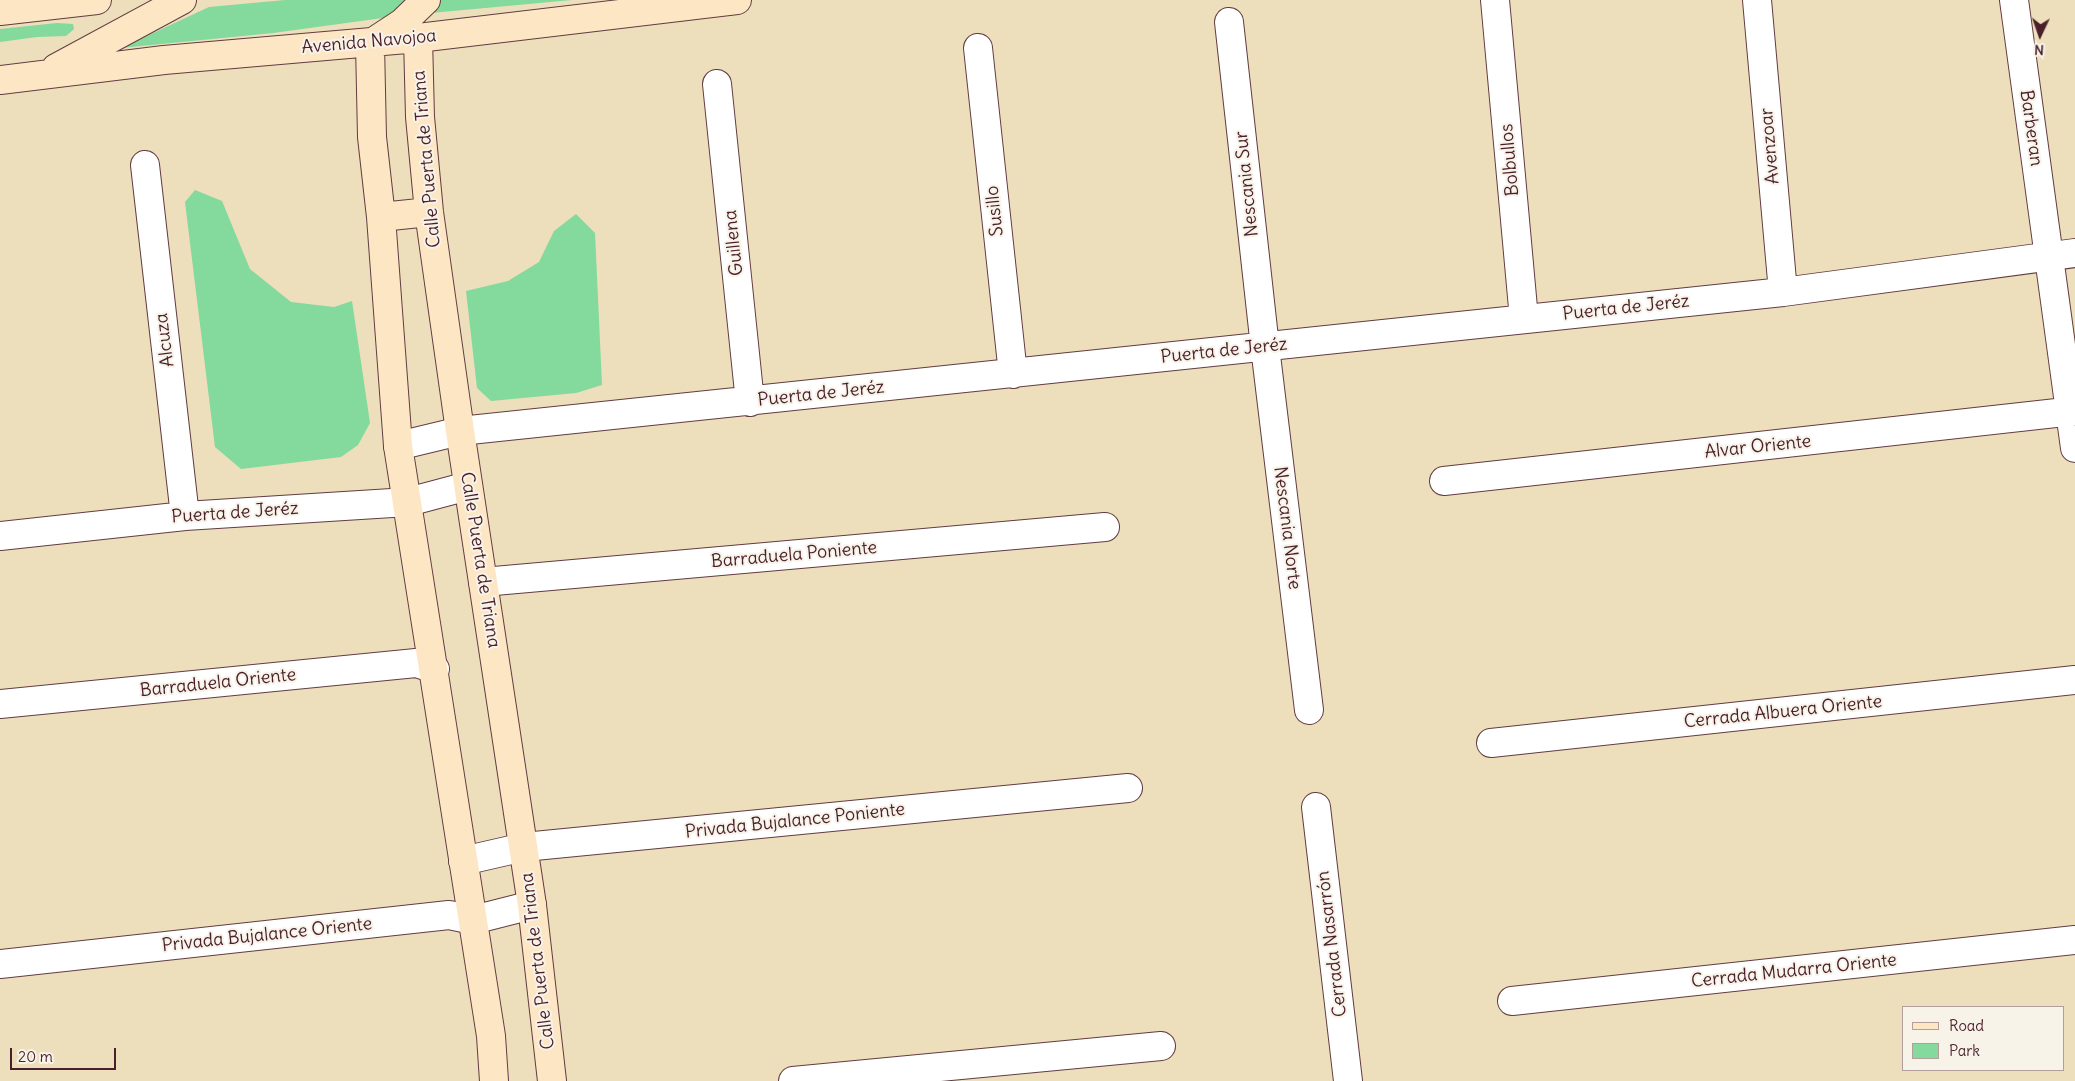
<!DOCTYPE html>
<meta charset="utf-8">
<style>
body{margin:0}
#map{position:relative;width:2075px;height:1081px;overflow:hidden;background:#eddebc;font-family:Delius,sans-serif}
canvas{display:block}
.legend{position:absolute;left:1902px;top:1006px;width:162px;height:65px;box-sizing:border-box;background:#f7f3e8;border:1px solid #b29e9c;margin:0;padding:6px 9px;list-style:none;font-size:15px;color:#4a1f2b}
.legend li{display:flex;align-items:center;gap:10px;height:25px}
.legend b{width:25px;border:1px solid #b29e9c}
.north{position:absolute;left:2015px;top:10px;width:50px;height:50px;-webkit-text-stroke:4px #f7f3e8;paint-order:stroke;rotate:183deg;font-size:14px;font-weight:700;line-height:20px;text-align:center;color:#4a1f2b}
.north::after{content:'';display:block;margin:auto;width:18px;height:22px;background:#4a1f2b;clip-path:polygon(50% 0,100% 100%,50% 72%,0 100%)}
.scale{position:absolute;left:10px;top:1048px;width:106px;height:22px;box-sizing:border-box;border:2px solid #4a1f2b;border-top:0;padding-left:6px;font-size:15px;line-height:18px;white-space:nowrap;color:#4a1f2b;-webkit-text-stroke:4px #f7f3e8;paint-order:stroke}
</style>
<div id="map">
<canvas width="2075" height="1081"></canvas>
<ul class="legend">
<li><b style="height:6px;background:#fce6c4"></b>Road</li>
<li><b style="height:14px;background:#84d99c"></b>Park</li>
</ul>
<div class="north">N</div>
<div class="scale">20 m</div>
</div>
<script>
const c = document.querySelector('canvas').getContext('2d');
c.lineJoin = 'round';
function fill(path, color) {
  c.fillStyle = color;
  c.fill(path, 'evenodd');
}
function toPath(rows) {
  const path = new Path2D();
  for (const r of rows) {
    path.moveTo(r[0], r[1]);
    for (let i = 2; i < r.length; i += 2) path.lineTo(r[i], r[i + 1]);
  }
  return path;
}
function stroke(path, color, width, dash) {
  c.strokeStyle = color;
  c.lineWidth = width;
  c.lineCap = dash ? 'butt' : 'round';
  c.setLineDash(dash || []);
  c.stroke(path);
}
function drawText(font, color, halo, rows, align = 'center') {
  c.font = font + ' Delius,sans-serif';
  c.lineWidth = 4;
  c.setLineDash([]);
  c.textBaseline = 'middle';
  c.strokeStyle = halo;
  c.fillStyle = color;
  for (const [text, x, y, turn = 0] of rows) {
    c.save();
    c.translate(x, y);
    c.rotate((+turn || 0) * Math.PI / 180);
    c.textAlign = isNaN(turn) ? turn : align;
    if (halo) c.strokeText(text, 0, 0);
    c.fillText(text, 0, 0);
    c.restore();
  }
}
const green = toPath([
 [285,0,406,0,390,17,273,33,121,48,209,7],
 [433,0,572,0,431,13],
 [57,23,73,24,74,29,66,36,37,37,0,42,0,29],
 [195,190,222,201,250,269,291,302,334,307,352,301,370,423,358,445,341,457,241,469,215,447,185,202],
 [576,214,595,233,602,385,576,393,491,401,477,388,466,291,508,281,539,262,554,231]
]);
const street = toPath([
 [1495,0,1524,319],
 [1757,0,1783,292],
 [2014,0,2075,448],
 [1229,22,1265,347,1309,710],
 [978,48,1013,374],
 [717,84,750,402],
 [145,165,185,516],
 [398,446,460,431,1783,292,2075,253],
 [1444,481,2075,411],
 [0,536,185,516,408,502,468,486],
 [483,582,1105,527],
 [0,704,416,663,435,669],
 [1491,743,2075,680],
 [1316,807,1348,1081],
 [463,861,524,847,1128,788],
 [0,964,449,915,473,920,532,905],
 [1512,1001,2075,940],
 [793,1081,1161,1046]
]);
const secondary = toPath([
 [426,0,402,23,370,44,372,137,381,217,398,446,491,1036,494,1081],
 [0,11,97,0],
 [418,38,420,117,429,212,460,431,532,905,552,1081],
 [56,68,182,0],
 [0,80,164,60,418,38,737,0],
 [381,217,429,212]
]);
const streetNames = [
 ["Avenida Navojoa",369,42,-5],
 ["Barberan",2031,128,82],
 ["Avenzoar",1770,146,-95],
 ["Calle Puerta de Triana",427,159,-95],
 ["Bolbullos",1510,160,-95],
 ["Nescania Sur",1247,184,-96],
 ["Susillo",995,211,-96],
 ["Guillena",734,243,-96],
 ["Puerta de Jeréz",1626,308,-6],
 ["Alcuza",165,340,-97],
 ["Puerta de Jeréz",1224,351,-6],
 ["Puerta de Jeréz",821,394,-6],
 ["Alvar Oriente",1758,447,-6],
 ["Puerta de Jeréz",235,513,-4],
 ["Nescania Norte",1287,528,83],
 ["Barraduela Poniente",794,555,-5],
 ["Calle Puerta de Triana",480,560,81],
 ["Barraduela Oriente",218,683,-6],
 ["Cerrada Albuera Oriente",1783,712,-6],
 ["Privada Bujalance Poniente",795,821,-6],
 ["Privada Bujalance Oriente",267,935,-6],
 ["Cerrada Nasarrón",1332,944,-97],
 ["Calle Puerta de Triana",538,961,-97],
 ["Cerrada Mudarra Oriente",1794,971,-6]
];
fill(green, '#84d99c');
stroke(street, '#623c41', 30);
stroke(secondary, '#623c41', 30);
stroke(street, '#fff', 28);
stroke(secondary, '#fce6c4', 28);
drawText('18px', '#4a1f2b', '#f7f3e8', streetNames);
</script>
